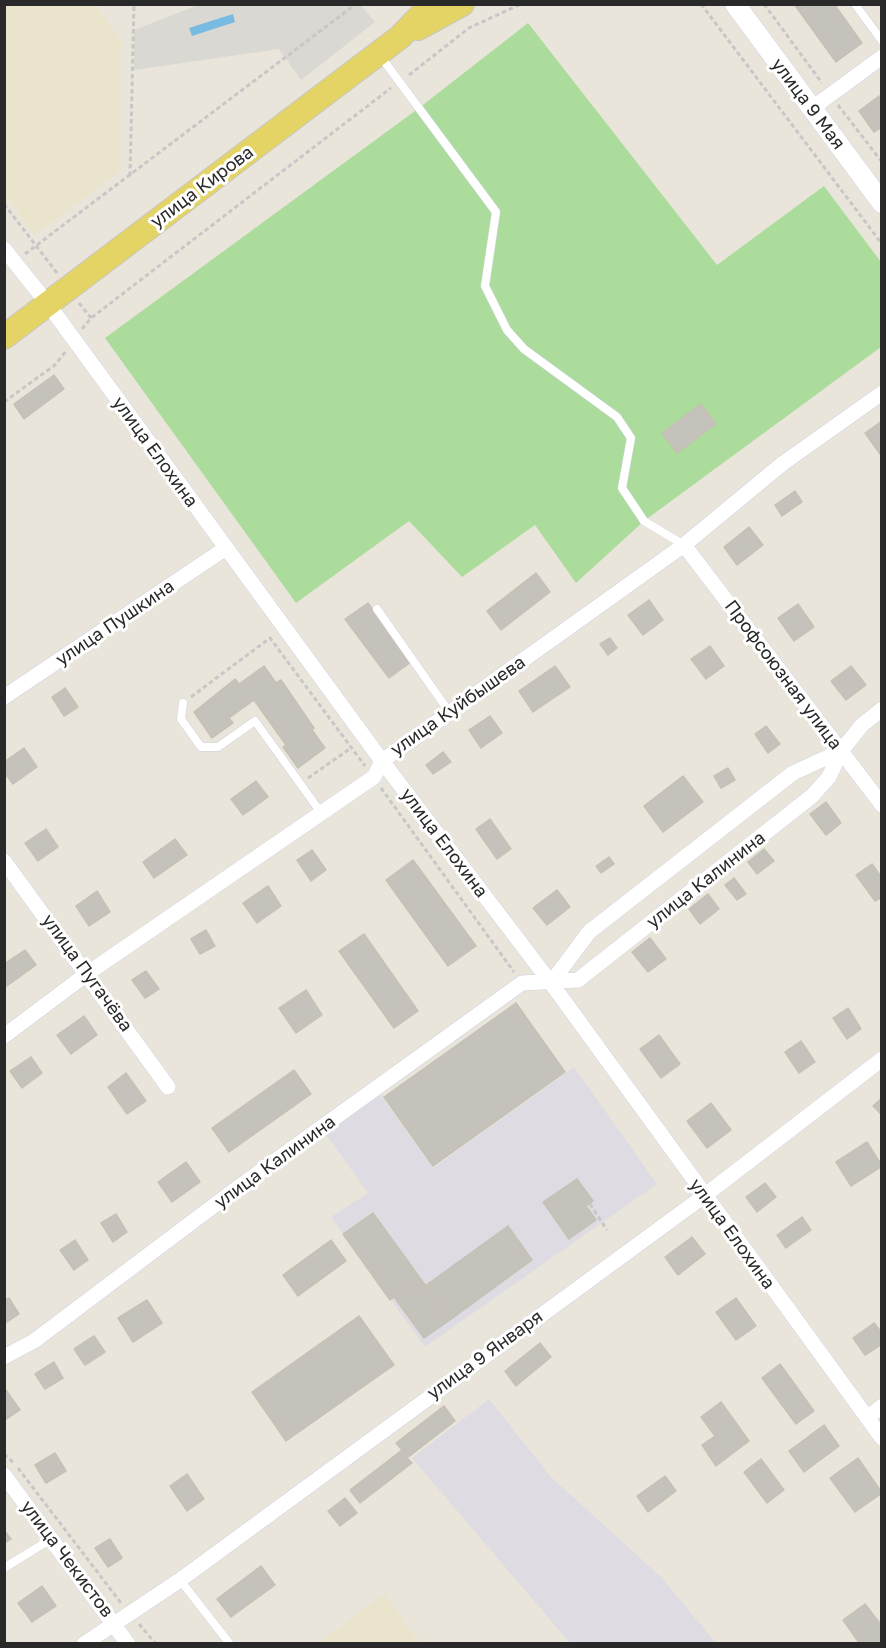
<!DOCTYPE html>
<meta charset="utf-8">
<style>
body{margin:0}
#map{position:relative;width:886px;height:1648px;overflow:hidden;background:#eae5db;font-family:"Golos Text",sans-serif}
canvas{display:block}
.frame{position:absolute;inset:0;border:6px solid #292929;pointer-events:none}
</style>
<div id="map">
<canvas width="886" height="1648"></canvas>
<div class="frame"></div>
</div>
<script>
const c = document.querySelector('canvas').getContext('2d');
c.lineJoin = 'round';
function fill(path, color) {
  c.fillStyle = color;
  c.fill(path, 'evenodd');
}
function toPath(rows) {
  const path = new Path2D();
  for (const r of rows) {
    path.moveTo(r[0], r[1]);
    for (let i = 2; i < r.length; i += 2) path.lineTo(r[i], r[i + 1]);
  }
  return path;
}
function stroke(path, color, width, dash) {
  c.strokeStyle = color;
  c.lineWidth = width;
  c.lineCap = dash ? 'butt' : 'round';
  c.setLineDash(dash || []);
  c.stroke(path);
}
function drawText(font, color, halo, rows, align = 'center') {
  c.font = font + ' "Golos Text",sans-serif';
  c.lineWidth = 6;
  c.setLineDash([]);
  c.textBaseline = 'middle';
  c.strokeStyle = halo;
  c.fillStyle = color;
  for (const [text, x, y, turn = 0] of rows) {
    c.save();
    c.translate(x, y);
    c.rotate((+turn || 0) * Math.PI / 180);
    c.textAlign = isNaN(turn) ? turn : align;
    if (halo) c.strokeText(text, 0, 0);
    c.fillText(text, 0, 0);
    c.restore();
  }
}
const industrial = toPath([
 [574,1067,657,1184,425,1347,331,1217,368,1193,325,1133,380,1094,433,1168],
 [489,1399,551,1477,661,1577,716,1643,570,1643,412,1458]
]);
const education = toPath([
 [4,5,95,5,121,40,119,172,34,235,5,194],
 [384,1594,420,1643,319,1643]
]);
const green = toPath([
 [528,23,717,265,824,186,881,262,881,347,644,521,576,583,535,525,462,577,409,521,296,603,105,338,419,108]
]);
const plaza = toPath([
 [201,4,361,5,375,22,301,80,279,49,134,70,134,30]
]);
const water = toPath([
 [233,14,235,22,192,36,189,28]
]);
const building = toPath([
 [794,4,834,4,862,43,836,62,794,4],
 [879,96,882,127,874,132,859,111,879,96],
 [54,375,64,389,24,419,14,404,54,375],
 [701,404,716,424,677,453,662,433,701,404],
 [882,421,882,453,880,454,865,433,882,421],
 [795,491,802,502,782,516,775,505,795,491],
 [749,527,763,545,737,565,724,547,749,527],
 [536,573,550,592,501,630,487,611,536,573],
 [649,600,663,620,643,635,628,615,649,600],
 [368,603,411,662,389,678,345,619,368,603],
 [798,604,814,627,794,641,778,618,798,604],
 [610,638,617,648,608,655,600,644,610,638],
 [710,646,724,666,706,679,691,659,710,646],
 [264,666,276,683,281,680,314,728,312,730,325,748,298,768,283,747,286,745,254,700,229,718,233,723,212,738,194,712,235,679,239,684,264,666],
 [555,666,570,687,533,712,519,691,555,666],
 [851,666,866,685,846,700,831,681,851,666],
 [65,688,78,707,64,716,52,697,65,688],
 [490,716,502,733,481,748,469,730,490,716],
 [766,726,780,744,768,753,755,734,766,726],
 [24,748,37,767,13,784,4,772,4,762,24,748],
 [443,752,451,762,433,774,426,765,443,752],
 [728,768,735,780,721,788,714,776,728,768],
 [683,776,703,802,663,832,644,806,683,776],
 [256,781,268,797,243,815,231,799,256,781],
 [826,802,841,823,826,835,810,814,826,802],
 [490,819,511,849,497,859,476,829,490,819],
 [46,829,58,847,38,861,25,843,46,829],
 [175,839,187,855,154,878,143,862,175,839],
 [764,849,774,861,757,874,748,862,764,849],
 [312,850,326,870,311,881,297,860,312,850],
 [609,857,614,864,601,873,596,866,609,857],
 [413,860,476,946,448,966,386,880,413,860],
 [872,864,882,878,882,897,875,901,856,875,872,864],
 [734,878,746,894,737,900,725,885,734,878],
 [268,886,281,906,257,923,243,903,268,886],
 [557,890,570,907,547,925,533,908,557,890],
 [97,891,110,912,89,926,76,906,97,891],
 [708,894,719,909,700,924,689,909,708,894],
 [206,930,215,946,200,954,191,939,206,930],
 [364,934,418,1011,394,1028,339,951,364,934],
 [650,938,666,959,648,972,632,952,650,938],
 [25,950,36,965,4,988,4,964,25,950],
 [146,971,159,989,145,998,132,980,146,971],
 [306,990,322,1015,296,1033,279,1008,306,990],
 [516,1003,565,1072,433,1166,384,1097,516,1003],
 [848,1008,861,1029,847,1039,833,1018,848,1008],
 [84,1016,97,1035,71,1054,57,1035,84,1016],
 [659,1035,680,1064,661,1078,640,1049,659,1035],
 [801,1041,815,1062,799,1073,785,1052,801,1041],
 [31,1057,42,1073,22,1088,10,1071,31,1057],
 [294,1070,311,1094,229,1152,212,1128,294,1070],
 [126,1073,146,1101,127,1114,108,1087,126,1073],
 [882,1098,882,1115,873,1106,882,1098],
 [711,1103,731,1130,707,1148,687,1121,711,1103],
 [867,1142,882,1166,851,1186,836,1162,867,1142],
 [186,1162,200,1182,172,1202,158,1182,186,1162],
 [577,1179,593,1201,586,1206,596,1220,569,1239,543,1202,577,1179],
 [765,1183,776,1197,757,1212,746,1197,765,1183],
 [373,1213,420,1278,390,1300,343,1234,373,1213],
 [116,1214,127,1232,113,1242,101,1223,116,1214],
 [802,1217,811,1230,786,1248,777,1235,802,1217],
 [508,1226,532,1260,450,1320,425,1286,508,1226],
 [692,1237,705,1254,678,1275,665,1257,692,1237],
 [75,1240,88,1260,74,1270,60,1250,75,1240],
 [331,1240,346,1261,298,1296,283,1275,331,1240],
 [420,1278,450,1320,424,1338,394,1297,420,1278],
 [9,1298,19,1314,4,1324,4,1301,9,1298],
 [736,1298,756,1326,736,1340,716,1312,736,1298],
 [147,1300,162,1323,133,1342,118,1318,147,1300],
 [359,1316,394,1365,286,1441,252,1392,359,1316],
 [874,1323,882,1333,882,1344,865,1355,853,1338,874,1323],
 [94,1336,105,1352,85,1365,74,1349,94,1336],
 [540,1343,551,1357,516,1386,505,1371,540,1343],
 [54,1362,63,1378,45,1389,35,1374,54,1362],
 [780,1364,814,1411,796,1424,762,1378,780,1364],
 [6,1390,20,1410,5,1420,4,1391,6,1390],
 [721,1402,749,1441,716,1466,702,1445,715,1436,701,1417,721,1402],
 [444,1406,455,1421,407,1458,412,1463,360,1503,350,1490,402,1450,396,1443,444,1406],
 [824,1425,839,1446,804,1472,789,1451,824,1425],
 [55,1453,66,1471,46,1483,35,1465,55,1453],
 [858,1458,882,1493,855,1512,830,1478,858,1458],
 [761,1459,784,1490,767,1503,744,1472,761,1459],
 [187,1474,204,1499,187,1511,170,1486,187,1474],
 [665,1476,676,1491,648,1512,637,1496,665,1476],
 [345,1498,357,1513,340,1526,328,1511,345,1498],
 [4,1530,11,1539,4,1543,4,1530],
 [110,1539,122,1558,108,1567,95,1548,110,1539],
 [261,1566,275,1585,231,1617,217,1599,261,1566],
 [42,1586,56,1606,32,1622,18,1603,42,1586],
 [865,1604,882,1626,882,1644,860,1644,843,1620,865,1604]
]);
const path = toPath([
 [701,4,882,244],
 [764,4,822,83],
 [409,75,469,28,521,4],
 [838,105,882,162],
 [130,176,134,4],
 [4,204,57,273],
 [25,254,356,4],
 [79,303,91,318],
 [82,329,91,318,391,88],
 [4,402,55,365,66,351],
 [191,697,270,638,365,766],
 [308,778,351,748],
 [381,788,514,972],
 [590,1204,607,1230],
 [4,1454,14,1463],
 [18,1468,121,1603],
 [139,1624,156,1644]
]);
const service = toPath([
 [855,4,882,41],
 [381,57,496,212,485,286,507,330,524,349,617,417,631,438,622,488,644,521,684,545],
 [377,609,450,713],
 [183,703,181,719,201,747,218,747,255,721,322,814],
 [4,1568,51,1539],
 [180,1580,230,1644]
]);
const minor = toPath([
 [811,109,882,57],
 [4,249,48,304,382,761,551,983,882,1438],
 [684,545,882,805],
 [4,697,226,548],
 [4,861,168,1087],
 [551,983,589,932,793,773,841,751,862,725,882,709],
 [4,1036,88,973,374,777,382,761,684,545,782,464,882,393],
 [4,1357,34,1341,240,1186,522,983,578,980,812,796,829,777,841,751],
 [867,1418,882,1406],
 [4,1475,128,1644],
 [84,1644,180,1580,704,1196,882,1059]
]);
const tertiary = toPath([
 [735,4,882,203]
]);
const primary = toPath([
 [418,28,462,4],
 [4,337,400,37,432,4]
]);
const streetNames = [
 ["улица 9 Мая",808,104,53],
 ["улица Кирова",202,187,-37],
 ["улица Елохина",155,452,54],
 ["улица Пушкина",115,623,-34],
 ["Профсоюзная улица",783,675,53],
 ["улица Куйбышева",458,706,-35],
 ["улица Елохина",444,843,53],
 ["улица Калинина",706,880,-38],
 ["улица Пугачёва",87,973,54],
 ["улица Калинина",275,1162,-36],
 ["улица Елохина",732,1234,54],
 ["улица 9 Января",485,1355,-36],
 ["улица Чекистов",67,1559,53]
];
fill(industrial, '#dedce2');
fill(education, '#eae4cc');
fill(green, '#abdc9c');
fill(plaza, '#dad8d2');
fill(water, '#77bbe3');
fill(building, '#c5c2bb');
stroke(building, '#c5c1b5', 1.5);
stroke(service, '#d1d2e0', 9);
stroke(minor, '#d1d2e0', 16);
stroke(tertiary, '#d1d2e0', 21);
stroke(primary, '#c7c7c7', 26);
stroke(path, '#c7c7c7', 3, [4.5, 3]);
stroke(service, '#fff', 8);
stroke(minor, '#fff', 15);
stroke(tertiary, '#fff', 20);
stroke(primary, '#e4d466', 24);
drawText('18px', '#292929', '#fff', streetNames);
</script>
